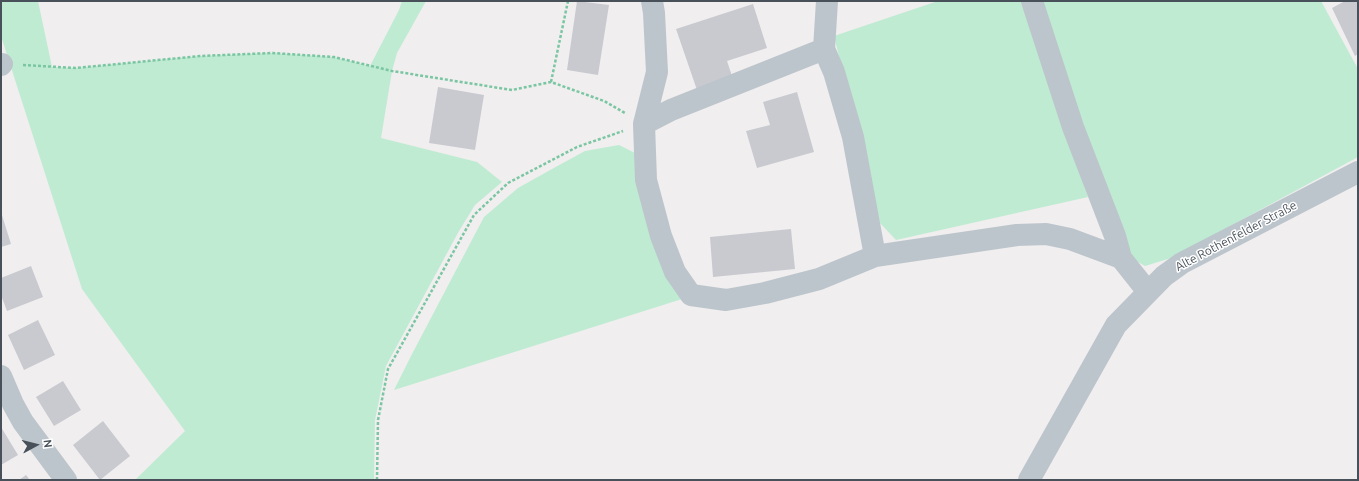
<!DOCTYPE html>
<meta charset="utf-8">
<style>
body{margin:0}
#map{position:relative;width:1359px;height:481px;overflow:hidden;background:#f0eeee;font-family:Ubuntu,sans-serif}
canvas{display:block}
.frame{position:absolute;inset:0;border:2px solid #48515a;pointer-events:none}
.north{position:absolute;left:16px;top:425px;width:40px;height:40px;-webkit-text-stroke:3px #fff;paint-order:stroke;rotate:83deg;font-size:11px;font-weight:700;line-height:16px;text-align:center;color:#48515a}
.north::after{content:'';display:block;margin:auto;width:14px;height:18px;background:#48515a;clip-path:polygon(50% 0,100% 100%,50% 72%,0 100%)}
</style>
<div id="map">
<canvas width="1359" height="481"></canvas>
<div class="frame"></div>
<div class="north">N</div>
</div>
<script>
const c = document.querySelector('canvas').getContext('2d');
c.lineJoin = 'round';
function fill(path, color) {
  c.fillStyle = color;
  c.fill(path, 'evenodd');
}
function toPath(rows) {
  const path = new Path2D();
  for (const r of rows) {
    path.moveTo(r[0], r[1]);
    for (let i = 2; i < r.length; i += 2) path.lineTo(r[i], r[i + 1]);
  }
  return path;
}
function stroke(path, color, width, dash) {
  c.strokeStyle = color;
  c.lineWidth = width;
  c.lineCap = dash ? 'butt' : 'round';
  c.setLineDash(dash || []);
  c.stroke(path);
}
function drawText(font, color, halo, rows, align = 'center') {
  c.font = font + ' Ubuntu,sans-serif';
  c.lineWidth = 3;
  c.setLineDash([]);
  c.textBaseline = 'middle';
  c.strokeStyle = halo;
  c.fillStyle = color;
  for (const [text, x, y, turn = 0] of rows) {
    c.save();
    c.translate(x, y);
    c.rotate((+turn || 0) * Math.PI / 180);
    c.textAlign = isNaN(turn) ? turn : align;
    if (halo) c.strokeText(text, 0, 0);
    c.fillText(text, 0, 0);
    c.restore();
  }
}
const green = toPath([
 [1,1,38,1,52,67,76,68,200,56,272,53,334,57,370,66,399,10,402,1,426,1,397,53,392,71,381,138,477,162,502,182,475,205,459,231,386,366,375,420,374,480,135,480,185,431,82,289,1,36],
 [938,1,1023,1,1088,197,896,240,880,223,834,36],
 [1039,1,1321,1,1358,69,1358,157,1171,258,1145,266,1131,258],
 [619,145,635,153,682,299,394,390,411,356,484,217,518,188,552,169,585,151]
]);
const building = toPath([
 [577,1,609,5,598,75,567,70],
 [1345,1,1358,1,1358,54,1355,56,1332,8],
 [753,4,767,48,727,61,733,79,697,90,676,29],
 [438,87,484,95,475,150,429,143],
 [797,92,814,152,757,168,746,131,770,125,763,102],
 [1,212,11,244,1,247],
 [791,229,795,269,713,277,710,237],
 [31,266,43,297,7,311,1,295,1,278],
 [38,320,55,355,24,370,8,335],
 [63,381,81,410,54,426,36,397],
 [103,421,130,456,100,480,73,445],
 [1,427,18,455,1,465],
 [26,475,30,480,19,480]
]);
const path = toPath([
 [23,65,76,68,200,56,272,53,334,57,392,71,512,90,551,82,604,101,625,113],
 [551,82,568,1],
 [377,480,378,420,388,369,474,215,508,183,577,147,623,131]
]);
const minor = toPath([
 [827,1,824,49,671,110,644,124,646,180,661,236,675,272,691,295,726,300,765,293,819,279,875,256,1017,235,1046,234,1070,239,1121,258,1148,292],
 [1032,1,1073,127,1115,236,1121,258],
 [824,49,834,72,853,137,875,256],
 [1,65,2,64],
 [644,124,657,72,654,13,652,1],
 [1,376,13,404,23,422,66,480],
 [1029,480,1116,325,1164,276,1182,263,1358,172]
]);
const streetNames = [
 ["Alte Rothenfelder Straße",1236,236,-28]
];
fill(green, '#bfebd2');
fill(building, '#c9cad0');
stroke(path, '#7ac6a3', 2.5, [3, 2]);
stroke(minor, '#bdc5cc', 22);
drawText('12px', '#48515a', '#fff', streetNames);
</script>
